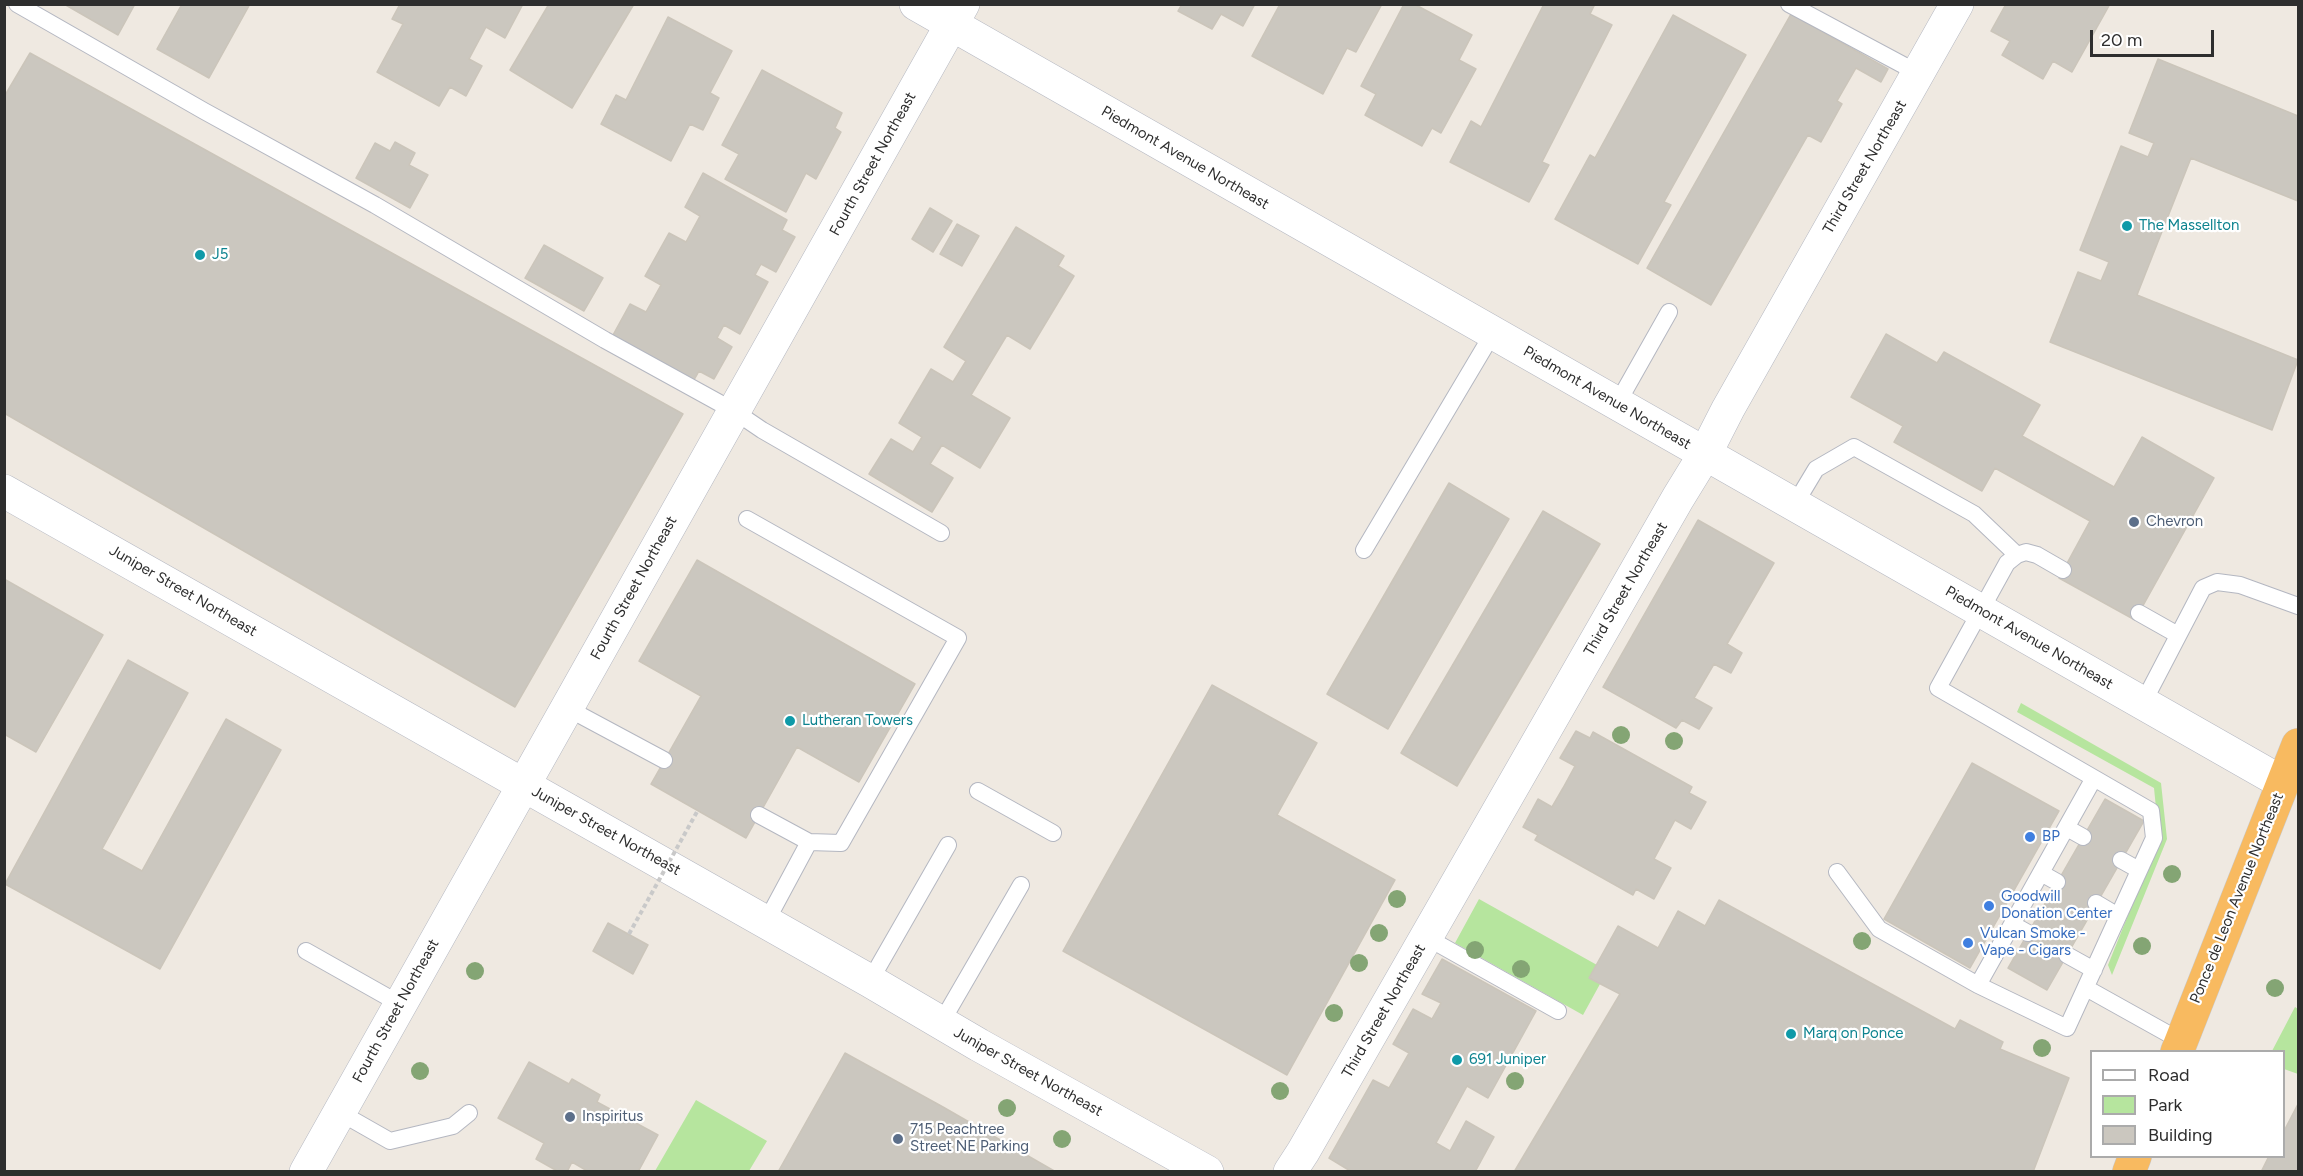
<!DOCTYPE html>
<style>
body{margin:0}
#map{position:relative;width:2303px;height:1176px;overflow:hidden;background:#efe9e1;font-family:Figtree,sans-serif}
canvas{display:block}
.frame{position:absolute;inset:0;border:6px solid #2e2e2e;pointer-events:none}
.legend{position:absolute;left:2090px;top:1050px;width:195px;height:108px;box-sizing:border-box;background:#fff;border:2px solid #ababab;margin:0;padding:8px 10px;list-style:none;font-size:18px;color:#2e2e2e}
.legend li{display:flex;align-items:center;gap:12px;height:30px}
.legend b{width:30px;border:2px solid #ababab}
.scale{position:absolute;left:2090px;top:30px;width:124px;height:27px;box-sizing:border-box;border:3px solid #2e2e2e;border-top:0;padding-left:8px;font-size:18px;line-height:21px;white-space:nowrap;color:#2e2e2e;-webkit-text-stroke:4px #fff;paint-order:stroke}
</style>
<div id="map">
<canvas width="2303" height="1176"></canvas>
<div class="frame"></div>
<ul class="legend">
<li><b style="height:8px;background:#fff"></b>Road</li>
<li><b style="height:16px;background:#b6e59e"></b>Park</li>
<li><b style="height:16px;background:#cbc7bf"></b>Building</li>
</ul>
<div class="scale">20 m</div>
</div>
<script>
const c = document.querySelector('canvas').getContext('2d');
c.lineJoin = 'round';
function fill(path, color) {
  c.fillStyle = color;
  c.fill(path, 'evenodd');
}
function toPath(rows) {
  const path = new Path2D();
  for (const r of rows) {
    path.moveTo(r[0], r[1]);
    for (let i = 2; i < r.length; i += 2) path.lineTo(r[i], r[i + 1]);
  }
  return path;
}
function stroke(path, color, width, dash) {
  c.strokeStyle = color;
  c.lineWidth = width;
  c.lineCap = dash ? 'butt' : 'round';
  c.setLineDash(dash || []);
  c.stroke(path);
}
function drawText(font, color, halo, rows, align = 'center') {
  c.font = font + ' Figtree,sans-serif';
  c.lineWidth = 4.5;
  c.setLineDash([]);
  c.textBaseline = 'middle';
  c.strokeStyle = halo;
  c.fillStyle = color;
  for (const [text, x, y, turn = 0] of rows) {
    c.save();
    c.translate(x, y);
    c.rotate((+turn || 0) * Math.PI / 180);
    c.textAlign = isNaN(turn) ? turn : align;
    if (halo) c.strokeText(text, 0, 0);
    c.fillText(text, 0, 0);
    c.restore();
  }
}
const green = toPath([
 [2021,703,2161,783,2167,839,2112,975,2108,965,2159,838,2154,788,2017,712],
 [1479,899,1597,965,1590,977,1600,984,1583,1015,1455,943],
 [2295,1007,2298,1009,2298,1074,2284,1069,2284,1052,2272,1051],
 [696,1100,767,1141,749,1171,655,1171]
]);
const building = toPath([
 [64,4,135,4,118,35,64,4],
 [182,4,250,4,209,78,157,49,182,4],
 [400,4,523,4,505,38,486,27,469,59,482,66,466,96,450,87,439,106,377,72,403,24,392,19,400,4],
 [549,4,634,4,572,108,510,70,549,4],
 [1182,4,1255,4,1243,26,1221,14,1212,29,1178,11,1182,4],
 [1280,4,1382,4,1356,52,1347,48,1323,94,1252,56,1280,4],
 [1404,4,1414,4,1472,35,1459,60,1476,69,1441,133,1432,128,1422,146,1365,115,1376,94,1361,86,1404,4],
 [1544,4,1595,4,1590,14,1612,25,1542,162,1549,165,1529,202,1450,162,1471,121,1481,127,1544,4],
 [2006,4,2110,4,2072,72,2053,61,2043,79,2002,55,2010,41,1991,31,2006,4],
 [1791,14,1888,69,1881,82,1856,68,1837,101,1842,104,1821,142,1808,135,1711,305,1647,268,1791,14],
 [1673,15,1746,55,1664,202,1671,205,1638,264,1555,219,1590,155,1595,158,1673,15],
 [668,17,732,51,710,93,719,98,703,130,690,124,671,161,601,124,616,95,626,100,668,17],
 [30,53,683,414,515,707,4,413,4,97,30,53],
 [2158,59,2298,116,2298,201,2191,158,2137,295,2298,360,2272,430,2050,342,2078,272,2101,281,2109,262,2080,250,2121,146,2148,157,2154,143,2129,133,2158,59],
 [762,70,842,113,835,128,841,132,816,179,806,173,786,212,725,179,739,154,722,145,762,70],
 [395,142,415,153,409,165,428,175,410,208,356,178,375,143,390,151,395,142],
 [703,173,787,220,782,230,795,237,776,272,761,264,755,275,768,282,740,334,724,325,717,338,732,347,714,379,699,371,694,380,613,335,630,304,646,312,661,285,645,276,669,233,686,242,700,216,685,207,703,173],
 [930,208,952,221,933,252,912,239,930,208],
 [957,224,979,236,962,266,940,254,957,224],
 [1016,227,1064,256,1058,266,1074,276,1030,349,1007,335,971,395,1010,418,980,468,942,445,930,464,953,478,932,512,869,474,891,439,913,452,922,437,899,423,931,369,953,382,966,361,944,347,1016,227],
 [544,245,603,278,584,311,525,278,544,245],
 [1886,334,1937,363,1944,352,2040,405,2022,436,2114,487,2142,437,2214,478,2135,620,2059,578,2090,521,1995,468,1982,491,1894,442,1903,426,1851,397,1886,334],
 [1449,483,1509,519,1388,729,1327,694,1449,483],
 [1543,511,1600,544,1457,786,1401,753,1543,511],
 [1698,520,1774,563,1727,644,1742,653,1731,673,1714,664,1694,698,1712,708,1699,729,1682,720,1676,728,1603,687,1698,520],
 [697,560,915,684,859,782,797,747,746,838,651,784,701,696,639,661,697,560],
 [4,579,103,635,36,752,4,734,4,579],
 [128,660,188,693,102,849,142,871,226,719,281,750,160,969,5,884,128,660],
 [1212,685,1317,743,1277,815,1395,880,1287,1075,1063,951,1212,685],
 [1576,731,1590,738,1593,732,1692,787,1689,793,1706,802,1691,829,1675,820,1654,859,1671,868,1654,899,1636,889,1633,895,1535,840,1538,835,1523,827,1538,799,1552,807,1563,788,1575,766,1560,758,1576,731],
 [1972,763,2059,811,1970,968,1884,919,1972,763],
 [2105,799,2144,821,2047,990,2008,968,2105,799],
 [1719,900,1955,1029,1960,1020,2003,1042,2000,1049,2069,1078,2033,1172,1514,1172,1620,994,1589,978,1618,926,1658,948,1678,911,1705,926,1719,900],
 [608,923,648,945,633,974,593,951,608,923],
 [1442,959,1536,1011,1488,1098,1467,1086,1436,1143,1450,1151,1466,1121,1494,1137,1475,1172,1352,1172,1329,1158,1373,1080,1389,1088,1409,1053,1393,1044,1413,1009,1432,1019,1441,1003,1422,994,1442,959],
 [845,1053,943,1107,1056,1172,778,1172,845,1053],
 [529,1062,569,1084,572,1079,600,1095,597,1102,658,1135,638,1172,589,1172,572,1162,567,1172,559,1172,536,1159,544,1143,498,1118,529,1062],
 [2298,1104,2298,1172,2261,1172,2269,1156,2284,1156,2284,1131,2298,1104]
]);
const service = toPath([
 [17,4,204,111,375,205,605,340,734,411,762,430,941,533],
 [1789,4,1918,73],
 [1617,404,1669,312],
 [1795,504,1816,469,1854,447,1974,514,2017,555],
 [747,519,958,638,841,843,809,842,766,922],
 [1364,550,1493,333],
 [2139,613,2178,635],
 [2143,703,2203,588,2217,582,2240,585,2298,606],
 [567,708,664,760],
 [978,791,1053,833],
 [759,815,809,842],
 [2067,828,2083,837],
 [2121,860,2139,870],
 [1837,872,1879,929,1978,985,2067,1028,2154,838,2151,811,1938,688,2007,563,2017,555,2026,552,2037,555,2063,570],
 [2041,873,2057,882],
 [2096,903,2118,916],
 [2012,924,2028,933],
 [1426,937,1558,1011],
 [306,951,400,1004],
 [2067,955,2094,970],
 [870,981,948,845],
 [1978,985,2094,778],
 [2086,988,2181,1041],
 [941,1023,1021,885],
 [339,1112,390,1141,453,1126,469,1113]
]);
const minor = toPath([
 [306,1172,963,4],
 [1290,1172,1303,1152,1678,498,1705,454,1728,409,1957,4]
]);
const secondary = toPath([
 [916,4,2283,783],
 [4,491,870,981,979,1045,1207,1172]
]);
const trunk = toPath([
 [2177,1052,2298,745],
 [2129,1172,2135,1156]
]);
const pathBridge = toPath([
 [629,934,698,810]
]);
const trees = [
 [1621,735],
 [1674,741],
 [2172,874],
 [1397,899],
 [1379,933],
 [1862,941],
 [2142,946],
 [1475,950],
 [1359,963],
 [1521,969],
 [475,971],
 [2275,988],
 [1334,1013],
 [2042,1048],
 [420,1071],
 [1515,1081],
 [1280,1091],
 [1007,1108],
 [1062,1139]
];
const markers = [
 [2127,226,6,"#0f9aa8"],
 [200,255,6,"#0f9aa8"],
 [2134,522,6,"#5c6f8a"],
 [790,721,6,"#0f9aa8"],
 [2030,837,6,"#3f7fe0"],
 [1989,906,6,"#3f7fe0"],
 [1968,943,6,"#3f7fe0"],
 [1791,1034,6,"#0f9aa8"],
 [1457,1060,6,"#0f9aa8"],
 [570,1117,6,"#5c6f8a"],
 [898,1139,6,"#5c6f8a"]
];
const streetNames = [
 ["Piedmont Avenue Northeast",1185,158,30],
 ["Fourth Street Northeast",873,164,-61],
 ["Third Street Northeast",1865,167,-60],
 ["Piedmont Avenue Northeast",1607,398,30],
 ["Fourth Street Northeast",634,588,-61],
 ["Third Street Northeast",1626,589,-60],
 ["Juniper Street Northeast",183,591,30],
 ["Piedmont Avenue Northeast",2029,638,30],
 ["Juniper Street Northeast",606,831,29],
 ["Ponce de Leon Avenue Northeast",2237,898,-68],
 ["Fourth Street Northeast",396,1011,-61],
 ["Third Street Northeast",1384,1011,-60],
 ["Juniper Street Northeast",1028,1072,29]
];
const cultureNames = [
 ["The Massellton",2139,226],
 ["J5",212,255],
 ["Lutheran Towers",802,721],
 ["Marq on Ponce",1803,1034],
 ["691 Juniper",1469,1060]
];
const serviceNames = [
 ["Chevron",2146,522],
 ["Inspiritus",582,1117],
 ["715 Peachtree",910,1130],
 ["Street NE Parking",910,1147]
];
const shopNames = [
 ["BP",2042,837],
 ["Goodwill",2001,897],
 ["Donation Center",2001,914],
 ["Vulcan Smoke -",1980,934],
 ["Vape - Cigars",1980,951]
];
fill(green, '#b6e59e');
fill(building, '#cbc7bf');
stroke(building, '#cbc5ba', 1.5);
stroke(service, '#b4b7c1', 18);
stroke(minor, '#b4b7c1', 34);
stroke(secondary, '#b4b7c1', 34);
stroke(trunk, '#c9c9c9', 34);
stroke(service, '#fff', 16);
stroke(minor, '#fff', 33);
stroke(secondary, '#fff', 33);
stroke(trunk, '#f8ba60', 33);
stroke(pathBridge, '#c9c9c9', 4, [4.5, 3]);
c.fillStyle = '#84a574';
for (const [x, y] of trees) {
  c.beginPath();
  c.arc(x, y, 9, 0, 2 * Math.PI);
  c.fill();
}
for (const [x, y, r, color] of markers) {
  const dot = new Path2D();
  dot.arc(x, y, r, 0, 2 * Math.PI);
  c.fillStyle = color;
  c.fill(dot);
  stroke(dot, '#fff', 2);
}
drawText('15px', '#2e2e2e', '#fff', streetNames);
drawText('15px', '#0d838f', '#fff', cultureNames, 'left');
drawText('15px', '#4e5e75', '#fff', serviceNames, 'left');
drawText('15px', '#366cbe', '#fff', shopNames, 'left');
</script>
